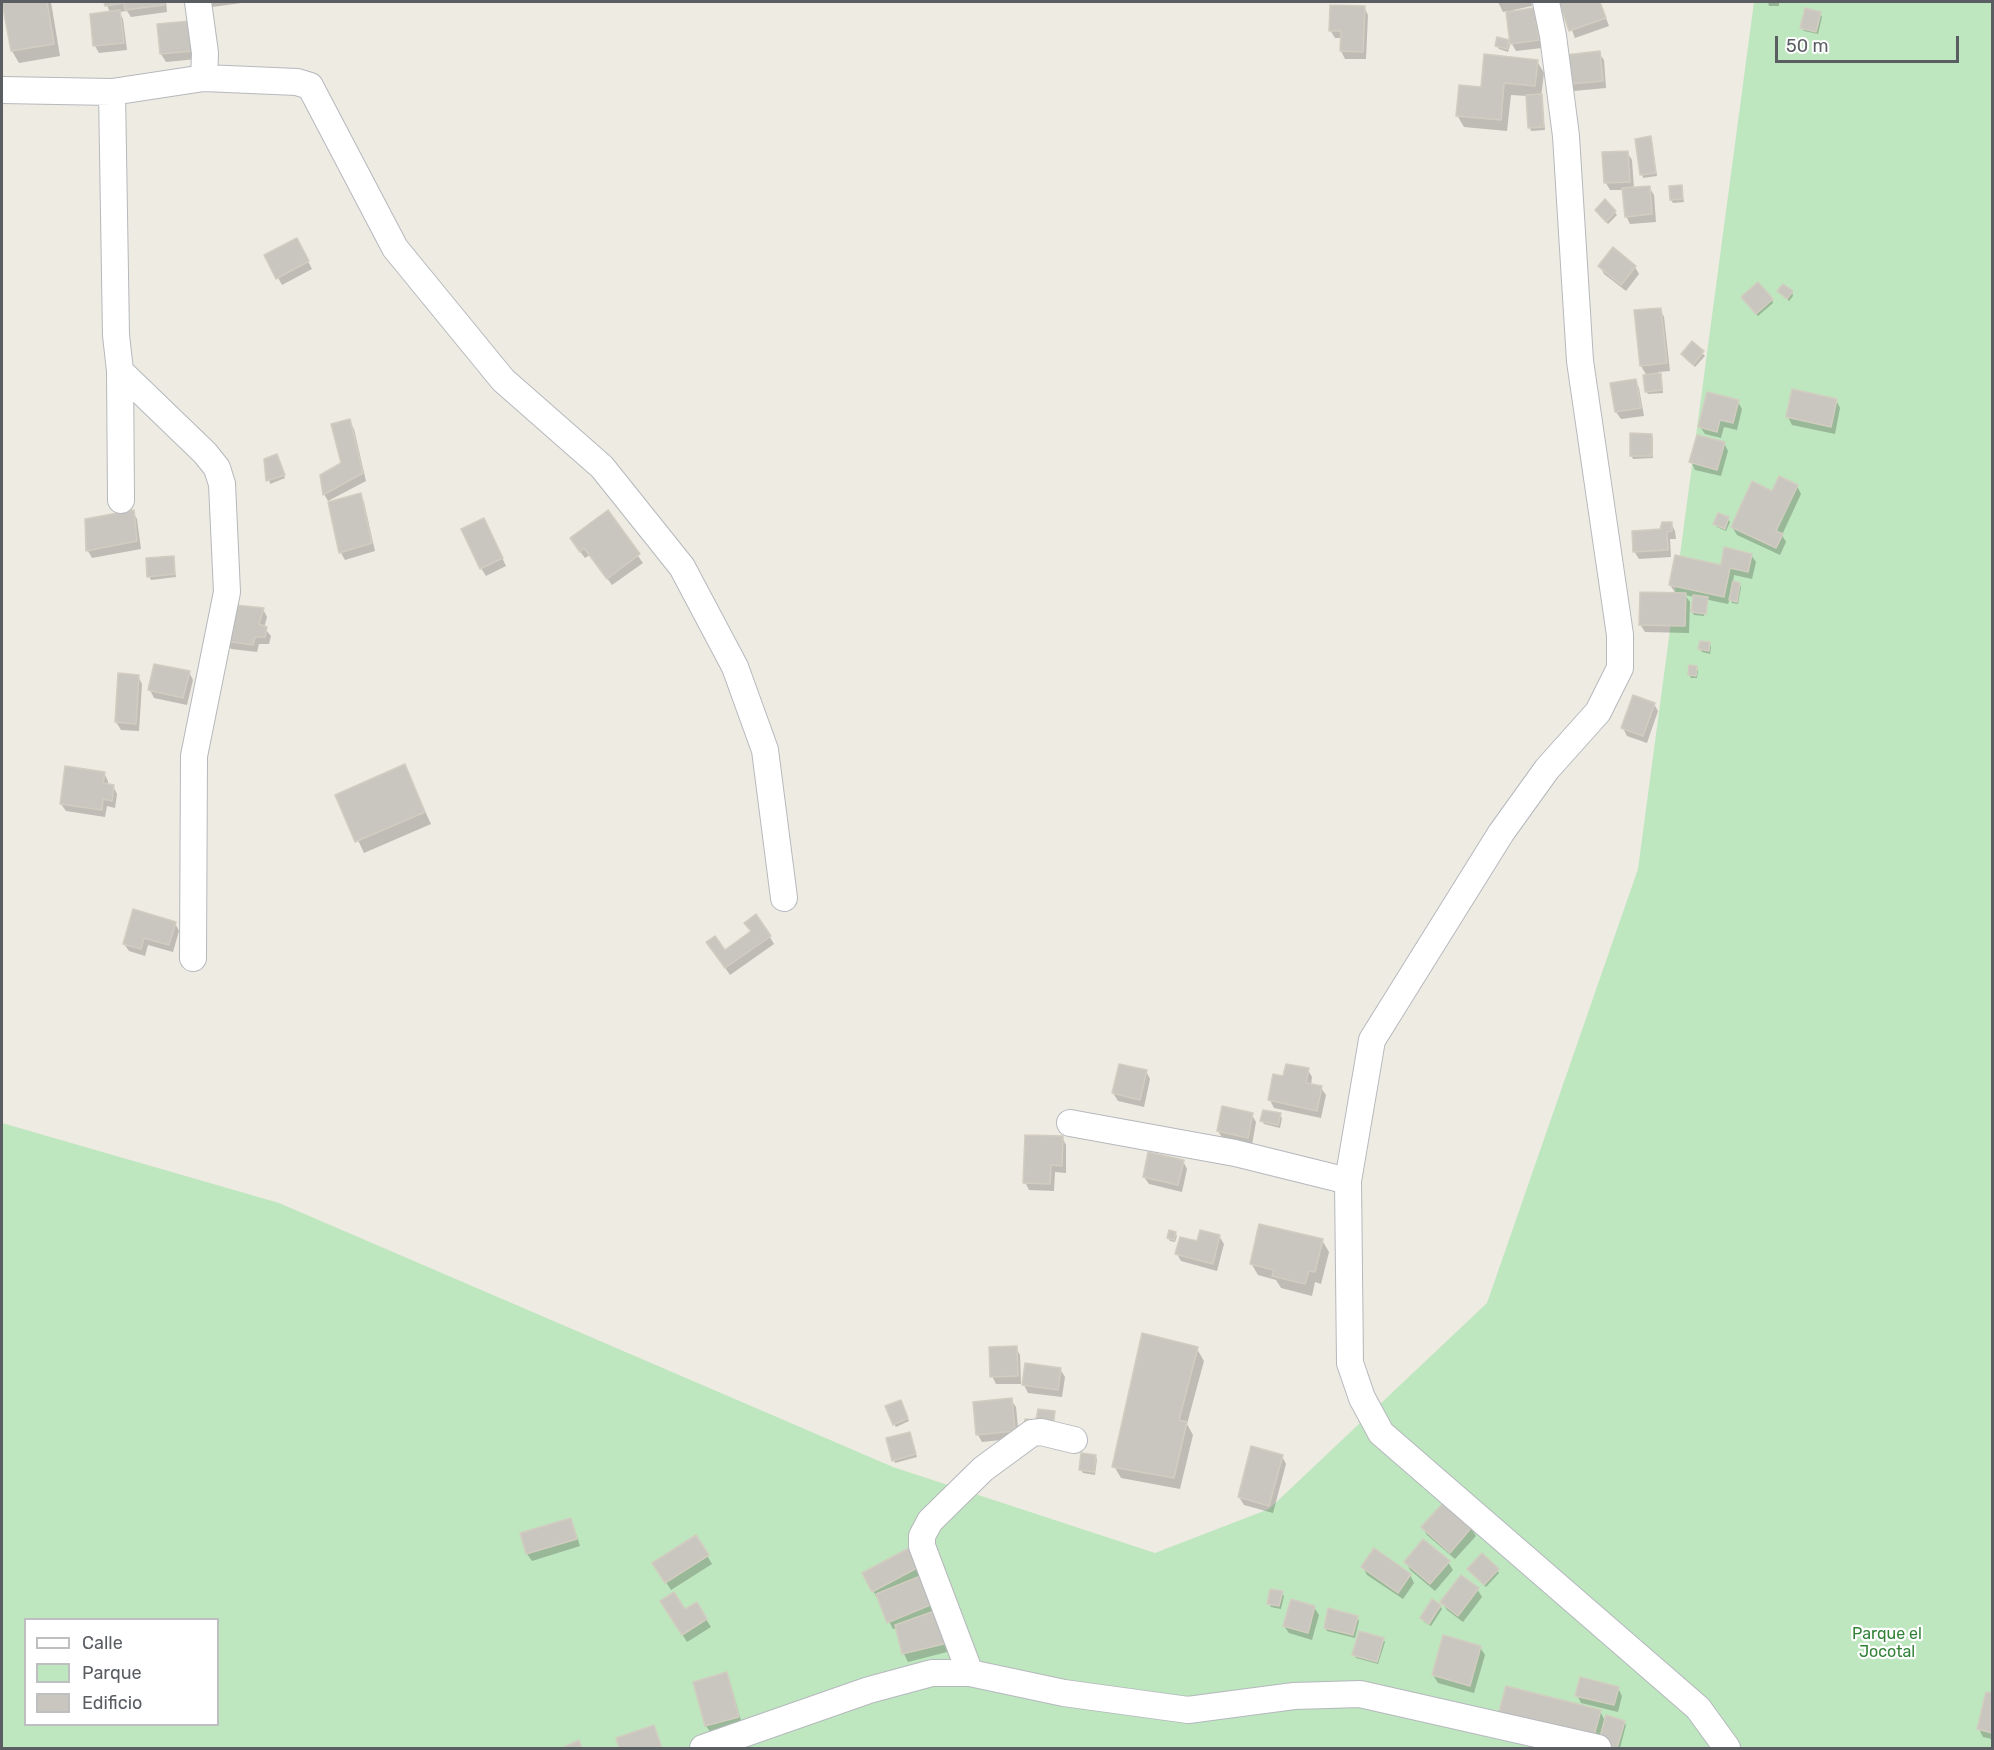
<!DOCTYPE html>
<style>
body{margin:0}
#map{position:relative;width:1994px;height:1750px;overflow:hidden;background:#eeebe2;font-family:Rubik,sans-serif}
canvas{display:block}
.frame{position:absolute;inset:0;border:3px solid #5a5e63;pointer-events:none}
.legend{position:absolute;left:24px;top:1618px;width:195px;height:108px;box-sizing:border-box;background:#fff;border:2px solid #bdbfc1;margin:0;padding:8px 10px;list-style:none;font-size:18px;color:#5a5e63}
.legend li{display:flex;align-items:center;gap:12px;height:30px}
.legend b{width:30px;border:2px solid #bdbfc1}
.scale{position:absolute;left:1775px;top:36px;width:184px;height:27px;box-sizing:border-box;border:3px solid #5a5e63;border-top:0;padding-left:8px;font-size:18px;line-height:21px;white-space:nowrap;color:#5a5e63;-webkit-text-stroke:4px #fff;paint-order:stroke}
</style>
<div id="map">
<canvas width="1994" height="1750"></canvas>
<div class="frame"></div>
<ul class="legend">
<li><b style="height:8px;background:#fff"></b>Calle</li>
<li><b style="height:16px;background:#bee6bf"></b>Parque</li>
<li><b style="height:16px;background:#c8c6bf"></b>Edificio</li>
</ul>
<div class="scale">50 m</div>
</div>
<script>
const c = document.querySelector('canvas').getContext('2d');
c.lineJoin = 'round';
function fill(path, color) {
  c.fillStyle = color;
  c.fill(path, 'evenodd');
}
function toPath(rows) {
  const path = new Path2D();
  for (const r of rows) {
    path.moveTo(r[0], r[1]);
    for (let i = 2; i < r.length; i += 2) path.lineTo(r[i], r[i + 1]);
  }
  return path;
}
function stroke(path, color, width, dash) {
  c.strokeStyle = color;
  c.lineWidth = width;
  c.lineCap = dash ? 'butt' : 'round';
  c.setLineDash(dash || []);
  c.stroke(path);
}
function drawText(font, color, halo, rows, align = 'center') {
  c.font = font + ' Rubik,sans-serif';
  c.lineWidth = 4.5;
  c.setLineDash([]);
  c.textBaseline = 'middle';
  c.strokeStyle = halo;
  c.fillStyle = color;
  for (const [text, x, y, turn = 0] of rows) {
    c.save();
    c.translate(x, y);
    c.rotate((+turn || 0) * Math.PI / 180);
    c.textAlign = isNaN(turn) ? turn : align;
    if (halo) c.strokeText(text, 0, 0);
    c.fillText(text, 0, 0);
    c.restore();
  }
}
const green = toPath([
 [1754,2,1992,2,1992,1748,2,1748,2,1123,279,1203,893,1467,1155,1553,1269,1509,1487,1303,1638,869],
 [26,1620,218,1620,218,1724,26,1724]
]);
const shadow = toPath([
 [4,2,51,2,60,56,19,63,12,51],
 [106,2,166,2,167,12,131,17,127,11,119,12,123,19,127,50,99,53,95,46,110,13],
 [209,2,249,2,212,7],
 [1498,2,1531,2,1532,6,1513,10,1513,13,1533,9,1538,17,1542,48,1516,51,1512,44,1507,11,1503,12],
 [1561,2,1600,2,1609,26,1575,38],
 [1768,2,1779,2,1779,6,1769,6],
 [1364,7,1368,15,1366,59,1345,59,1341,51,1342,38,1335,38,1330,30],
 [1820,13,1822,17,1818,34,1804,31,1802,28],
 [189,22,197,59,166,62,161,54,159,26],
 [1508,42,1510,45,1508,52,1499,49,1497,46],
 [1599,53,1604,60,1606,88,1574,91,1570,84],
 [1537,61,1544,73,1541,97,1545,130,1531,131,1530,128,1527,96,1511,95,1507,131,1464,127,1457,115,1483,89],
 [1651,138,1657,176,1643,178,1637,140],
 [1627,152,1632,160,1634,189,1649,187,1654,195,1656,222,1630,224,1626,216,1624,190,1610,190,1606,183],
 [1681,187,1684,202,1673,203,1671,200],
 [1605,201,1617,215,1608,224,1598,213],
 [297,240,312,269,282,285,266,256],
 [1600,266,1635,267,1639,274,1626,291,1604,274],
 [1779,291,1792,292,1793,296,1789,301],
 [1772,299,1773,303,1758,316,1745,301],
 [1660,309,1664,317,1670,371,1658,372,1662,378,1663,393,1648,394,1646,391,1647,376,1641,366,1636,312],
 [1692,343,1705,356,1695,367,1683,354],
 [1635,380,1639,388,1644,416,1621,419,1616,412],
 [1836,400,1840,408,1835,434,1792,425,1788,417],
 [1738,402,1742,409,1737,430,1724,427,1721,438,1705,434,1700,427],
 [349,421,354,429,366,481,328,501,324,494,342,463],
 [1651,435,1653,438,1653,458,1633,459,1631,455],
 [1724,443,1728,451,1721,476,1695,470,1691,462],
 [278,459,285,478,270,484,266,460],
 [1797,486,1801,494,1782,535,1786,542,1780,555,1737,535,1732,527,1773,493],
 [360,495,364,502,375,551,345,560,341,553,330,503],
 [133,512,137,519,141,549,92,558,88,551,87,520],
 [607,512,643,563,612,585,590,555,585,558,576,546],
 [1728,519,1730,522,1726,531,1717,527,1715,524],
 [1671,523,1675,531,1676,539,1670,539,1671,557,1639,559,1634,551],
 [488,528,506,566,486,576,481,568],
 [1751,555,1756,562,1752,579,1734,575,1733,583,1739,584,1741,587,1738,604,1732,603,1730,599,1728,604,1709,600,1707,617,1709,600,1706,600,1704,616,1694,615,1692,612,1694,597,1685,595,1690,602,1689,633,1645,632,1640,624,1676,594,1670,585],
 [173,557,176,577,151,580,149,576],
 [263,609,267,617,264,628,271,636,269,644,259,644,257,652,231,649,226,641],
 [1709,644,1711,647,1710,654,1702,652,1700,649],
 [1696,668,1698,671,1697,678,1691,678,1689,674],
 [189,672,193,680,187,705,154,698,150,690],
 [138,676,142,684,139,731,121,730,116,722],
 [1654,704,1658,711,1647,743,1627,736,1623,728],
 [404,766,431,824,364,853,337,795],
 [104,773,108,781,108,785,113,786,117,794,115,808,107,806,105,817,66,811,61,804],
 [175,923,179,931,173,952,148,945,145,956,129,951,124,944],
 [752,932,770,937,774,944,730,975,713,950,724,952],
 [1308,1070,1312,1077,1311,1085,1321,1088,1326,1095,1321,1118,1274,1108,1270,1100,1284,1078],
 [1146,1071,1150,1079,1144,1107,1118,1101,1113,1093],
 [1252,1115,1256,1122,1252,1145,1223,1139,1218,1131],
 [1280,1115,1282,1118,1280,1128,1264,1124,1262,1121],
 [1062,1137,1066,1145,1066,1173,1055,1172,1054,1191,1029,1190,1025,1182],
 [1183,1161,1187,1169,1182,1192,1149,1184,1144,1177],
 [1175,1233,1177,1236,1175,1242,1170,1241,1168,1238],
 [1219,1236,1224,1244,1217,1271,1181,1261,1177,1254,1198,1243],
 [1322,1240,1329,1252,1321,1284,1315,1282,1312,1296,1281,1288,1276,1280,1258,1275,1251,1263],
 [1016,1348,1020,1355,1021,1384,996,1384,992,1376],
 [1197,1349,1204,1361,1187,1424,1193,1435,1180,1489,1121,1478,1114,1466],
 [1060,1369,1065,1377,1062,1397,1028,1393,1024,1385],
 [1011,1400,1016,1407,1019,1438,982,1442,978,1435],
 [902,1405,909,1421,896,1427,894,1424],
 [911,1437,917,1457,895,1463,894,1460],
 [1095,1456,1097,1459,1095,1475,1083,1473,1081,1470],
 [1282,1456,1286,1464,1273,1513,1244,1505,1239,1497],
 [1444,1504,1471,1528,1476,1536,1455,1559,1427,1535,1423,1528],
 [570,1520,574,1527,580,1546,532,1561,527,1554],
 [696,1537,712,1564,671,1590,654,1563],
 [909,1550,922,1575,951,1651,908,1662,904,1654,897,1628,893,1629,864,1573],
 [1406,1562,1448,1562,1453,1570,1435,1591,1410,1570],
 [1363,1567,1410,1575,1414,1583,1403,1599,1367,1575],
 [1468,1569,1497,1570,1499,1573,1486,1587],
 [1477,1589,1482,1597,1463,1622,1447,1610,1442,1602],
 [1282,1593,1284,1596,1281,1609,1271,1607,1269,1603],
 [662,1601,684,1611,696,1604,711,1627,687,1642],
 [1440,1606,1442,1609,1431,1626,1424,1622,1422,1618],
 [1314,1607,1319,1615,1312,1640,1289,1633,1284,1626],
 [1357,1617,1359,1621,1355,1638,1327,1631,1325,1628],
 [1383,1639,1385,1642,1378,1664,1356,1658,1354,1654],
 [1480,1647,1485,1655,1474,1693,1438,1683,1433,1675],
 [726,1674,730,1681,742,1724,711,1733,706,1726],
 [1618,1688,1622,1696,1618,1712,1581,1703,1577,1695],
 [1987,1694,1992,1695,1992,1739,1983,1737,1979,1729],
 [1600,1711,1605,1721,1624,1722,1626,1725,1620,1748,1577,1748],
 [653,1727,662,1748,621,1748,617,1739]
]);
const building = toPath([
 [2,2,47,2,54,44,11,51,2,2],
 [104,2,164,2,164,5,125,10,124,3,105,6,104,2],
 [1559,2,1600,2,1606,18,1569,31,1559,2],
 [1330,5,1365,6,1363,52,1340,51,1341,31,1329,31,1330,5],
 [1534,8,1539,40,1510,44,1506,12,1534,8],
 [1805,8,1821,12,1816,32,1800,28,1805,8],
 [120,10,124,43,93,46,90,14,120,10],
 [190,21,193,51,160,54,157,24,190,21],
 [1497,37,1509,40,1507,49,1495,46,1497,37],
 [1600,51,1603,81,1568,84,1565,55,1600,51],
 [1484,54,1538,60,1535,86,1504,83,1501,120,1456,116,1459,85,1481,87,1484,54],
 [1542,94,1544,127,1528,128,1526,95,1542,94],
 [1651,136,1656,173,1640,175,1635,139,1651,136],
 [1628,151,1630,182,1604,183,1602,152,1628,151],
 [1682,185,1683,199,1670,200,1669,186,1682,185],
 [1650,186,1652,214,1625,217,1622,188,1650,186],
 [1605,199,1616,211,1606,222,1595,210,1605,199],
 [297,238,309,261,276,279,264,255,297,238],
 [1613,247,1636,266,1621,285,1598,266,1613,247],
 [1758,282,1773,299,1756,314,1741,297,1758,282],
 [1783,284,1793,291,1787,299,1777,291,1783,284],
 [1661,308,1667,363,1640,366,1634,310,1661,308],
 [1692,341,1704,351,1693,365,1681,354,1692,341],
 [1661,373,1662,390,1645,392,1643,375,1661,373],
 [1636,379,1641,408,1615,412,1610,383,1636,379],
 [1792,389,1837,399,1831,427,1786,417,1792,389],
 [1707,392,1739,400,1733,423,1720,420,1717,432,1698,427,1707,392],
 [350,419,363,473,323,495,320,475,341,463,331,424,350,419],
 [1630,433,1652,434,1652,456,1630,456,1630,433],
 [1697,435,1725,442,1717,470,1689,462,1697,435],
 [277,454,285,475,266,481,264,459,277,454],
 [1779,476,1798,485,1776,531,1783,534,1776,548,1731,527,1752,481,1772,491,1779,476],
 [361,493,372,543,339,553,328,502,361,493],
 [134,510,137,541,86,551,85,519,134,510],
 [608,510,640,554,607,579,584,548,580,552,570,538,608,510],
 [1718,513,1729,517,1725,529,1713,524,1718,513],
 [484,518,503,558,480,569,461,529,484,518],
 [1662,522,1672,522,1672,531,1667,532,1668,550,1633,552,1632,531,1660,529,1662,522],
 [1724,547,1752,554,1748,572,1730,568,1724,597,1669,585,1675,555,1721,565,1724,547],
 [174,556,175,574,147,577,146,558,174,556],
 [1733,581,1740,583,1737,602,1729,600,1733,581],
 [1640,592,1686,593,1685,626,1639,625,1640,592],
 [1693,595,1708,597,1706,614,1691,612,1693,595],
 [235,605,264,608,259,624,267,627,265,637,255,637,253,645,225,641,235,605],
 [1700,641,1710,642,1709,651,1698,649,1700,641],
 [154,664,190,671,183,698,148,690,154,664],
 [1689,665,1697,666,1696,676,1688,675,1689,665],
 [118,673,139,675,136,724,115,722,118,673],
 [1633,695,1655,703,1643,736,1621,728,1633,695],
 [405,764,425,812,355,842,335,795,405,764],
 [65,766,105,772,103,783,114,785,112,801,103,799,102,810,60,804,65,766],
 [133,909,176,922,169,945,144,938,141,949,123,944,133,909],
 [756,914,771,936,725,968,706,942,715,936,725,950,751,931,744,923,756,914],
 [1119,1064,1147,1070,1140,1100,1112,1093,1119,1064],
 [1286,1064,1309,1068,1306,1083,1322,1086,1317,1111,1268,1100,1273,1074,1283,1076,1286,1064],
 [1222,1106,1253,1113,1248,1138,1217,1131,1222,1106],
 [1263,1110,1281,1113,1278,1125,1260,1121,1263,1110],
 [1025,1135,1063,1136,1062,1166,1051,1165,1050,1184,1023,1183,1025,1135],
 [1148,1152,1184,1160,1178,1185,1143,1177,1148,1152],
 [1259,1224,1323,1239,1315,1272,1309,1271,1305,1284,1272,1276,1274,1270,1250,1264,1259,1224],
 [1169,1230,1176,1232,1174,1240,1167,1238,1169,1230],
 [1200,1230,1220,1235,1213,1264,1175,1254,1180,1237,1197,1241,1200,1230],
 [1142,1333,1198,1347,1179,1420,1187,1422,1174,1478,1112,1467,1142,1333],
 [1017,1346,1018,1376,990,1377,989,1347,1017,1346],
 [1025,1363,1061,1368,1058,1390,1022,1385,1025,1363],
 [1012,1398,1015,1431,976,1435,973,1402,1012,1398],
 [901,1400,908,1418,893,1425,885,1406,901,1400],
 [1038,1409,1055,1411,1053,1429,1024,1426,1025,1419,1036,1420,1038,1409],
 [910,1432,916,1454,892,1461,886,1438,910,1432],
 [1251,1446,1283,1455,1269,1506,1238,1497,1251,1446],
 [1081,1453,1096,1455,1094,1472,1079,1470,1081,1453],
 [1444,1502,1472,1527,1450,1553,1421,1527,1444,1502],
 [571,1518,577,1539,526,1554,520,1533,571,1518],
 [696,1535,709,1555,665,1583,652,1563,696,1535],
 [1423,1539,1450,1561,1430,1584,1404,1562,1423,1539],
 [909,1548,919,1567,872,1592,862,1573,909,1548],
 [1374,1548,1411,1574,1398,1593,1361,1567,1374,1548],
 [1482,1553,1499,1569,1484,1585,1467,1569,1482,1553],
 [923,1575,935,1603,887,1623,876,1594,923,1575],
 [1461,1575,1479,1588,1458,1616,1440,1602,1461,1575],
 [1270,1589,1283,1591,1279,1606,1267,1604,1270,1589],
 [674,1592,685,1609,697,1602,707,1619,682,1635,660,1601,674,1592],
 [1291,1599,1315,1606,1308,1633,1283,1626,1291,1599],
 [1432,1599,1441,1605,1429,1624,1420,1618,1432,1599],
 [1328,1608,1358,1616,1353,1635,1324,1628,1328,1608],
 [940,1609,948,1643,902,1654,895,1625,940,1609],
 [1359,1631,1384,1638,1377,1662,1352,1655,1359,1631],
 [1443,1635,1481,1646,1470,1686,1432,1675,1443,1635],
 [727,1672,739,1717,705,1726,693,1682,727,1672],
 [1580,1677,1619,1687,1614,1705,1575,1696,1580,1677],
 [1506,1686,1601,1710,1592,1743,1497,1719,1506,1686],
 [1986,1692,1992,1693,1992,1733,1977,1729,1986,1692],
 [1606,1715,1625,1721,1617,1748,1598,1744,1606,1715],
 [654,1725,662,1748,619,1748,616,1738,654,1725],
 [579,1740,582,1748,562,1748,579,1740]
]);
const minor = toPath([
 [198,2,205,53,204,78],
 [1546,2,1553,36,1566,136,1580,361,1620,635,1620,668,1598,712,1547,769,1501,833,1372,1040,1348,1181,1350,1363,1362,1398,1381,1433,1698,1708,1727,1748],
 [2,90,112,92,204,78,297,82,310,86,395,248,503,380,602,467,682,567,735,667,765,750,784,898],
 [112,92,116,335,120,371,205,453,217,468,222,484,227,592,194,756,193,958],
 [120,371,121,500],
 [1070,1123,1235,1153,1348,1181],
 [970,1673,922,1546,922,1536,930,1521,983,1469,1032,1433,1041,1432,1074,1440],
 [703,1748,869,1690,932,1673,970,1673,1064,1693,1188,1710,1294,1696,1360,1694,1598,1748]
]);
const parkNames = [
 ["Parque el",1887,1634],
 ["Jocotal",1887,1652]
];
fill(green, '#bee6bf');
fill(shadow, '#0003');
fill(building, '#c8c6bf');
stroke(building, '#d2cdc0', 1.5);
stroke(minor, '#b5b8bd', 28);
stroke(minor, '#fff', 26);
drawText('16px', '#338238', '#fff', parkNames);
</script>
